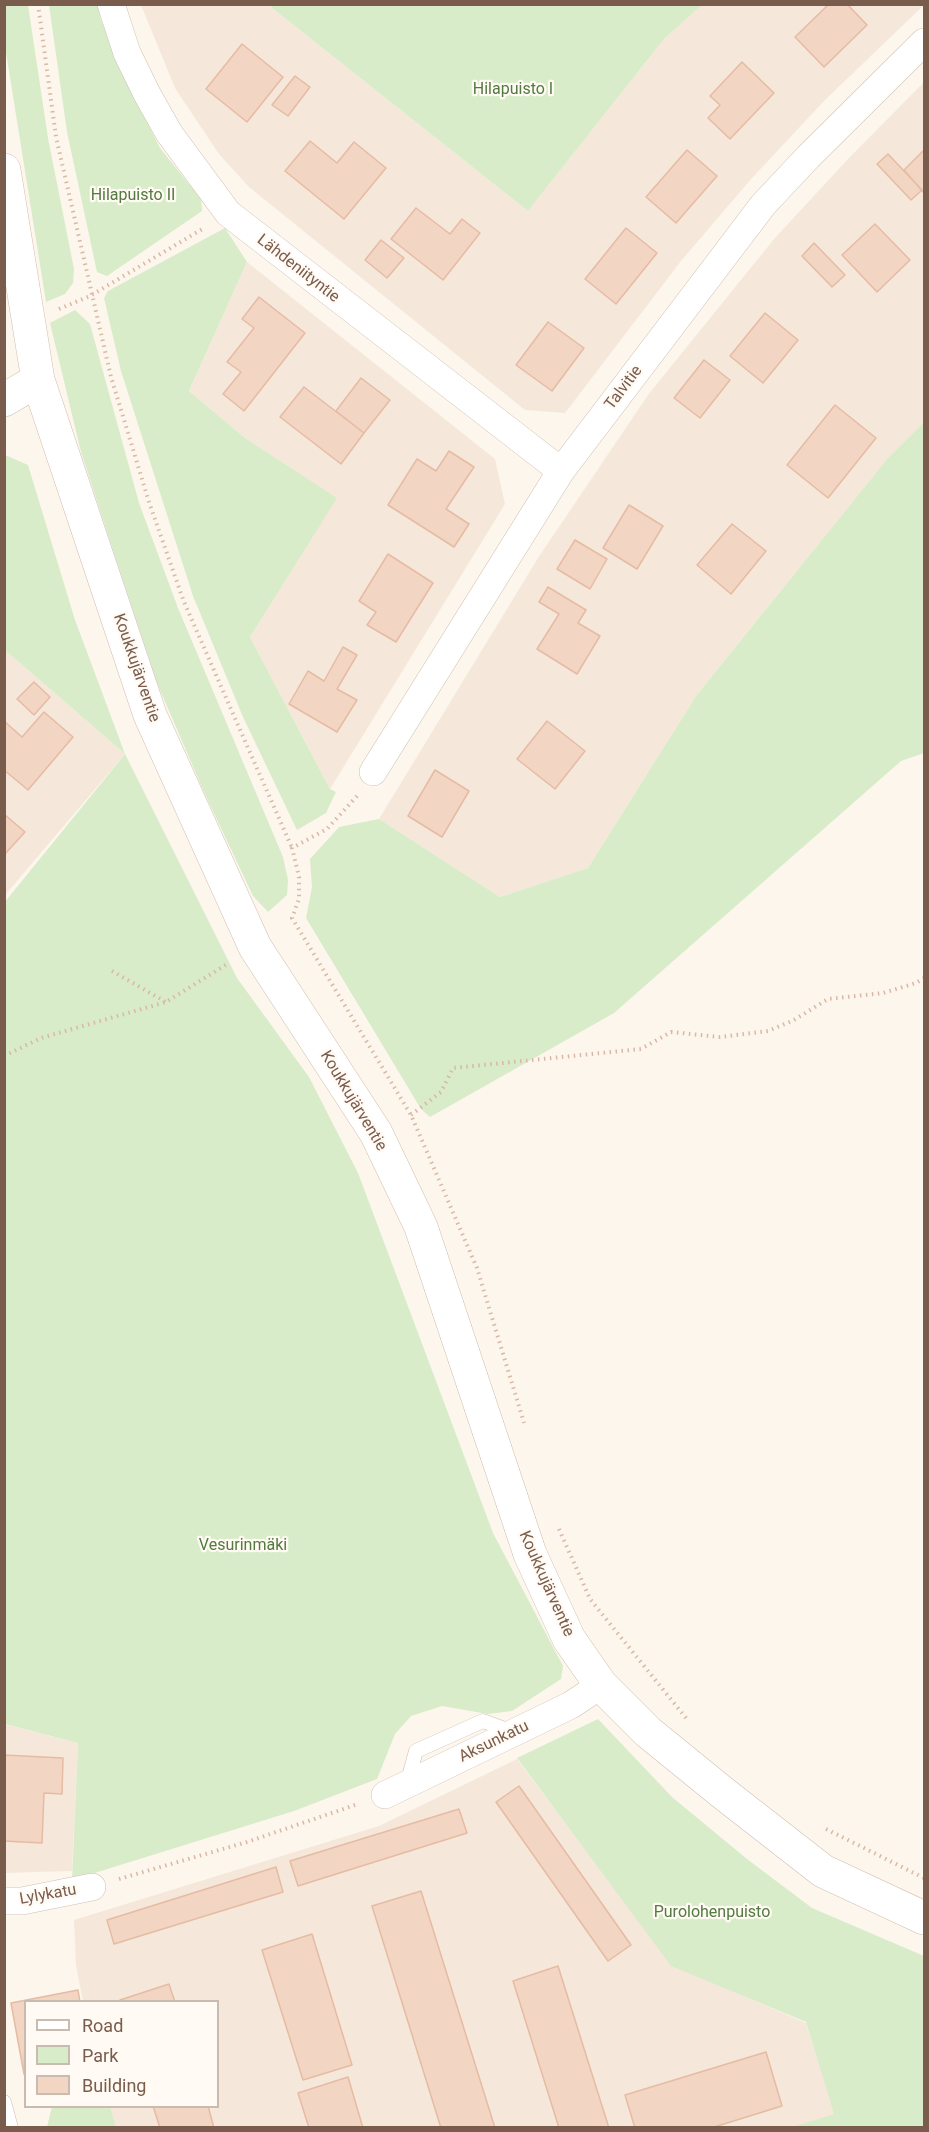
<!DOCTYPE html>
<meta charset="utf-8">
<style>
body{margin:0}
#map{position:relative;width:929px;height:2132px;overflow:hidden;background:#fdf6ec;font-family:Roboto,sans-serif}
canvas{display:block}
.frame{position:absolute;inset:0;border:6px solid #7a5c4d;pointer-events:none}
.legend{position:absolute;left:24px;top:2000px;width:195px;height:108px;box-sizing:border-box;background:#fffaf3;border:2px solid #cabbb1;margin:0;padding:8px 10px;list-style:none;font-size:18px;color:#7a5c4d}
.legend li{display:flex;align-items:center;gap:12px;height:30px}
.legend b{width:30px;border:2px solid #cabbb1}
</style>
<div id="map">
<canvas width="929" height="2132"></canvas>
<div class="frame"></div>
<ul class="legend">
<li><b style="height:8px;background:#fff"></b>Road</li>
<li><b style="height:16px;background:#d8ecc9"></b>Park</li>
<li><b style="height:16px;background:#f3d5c3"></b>Building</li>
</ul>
</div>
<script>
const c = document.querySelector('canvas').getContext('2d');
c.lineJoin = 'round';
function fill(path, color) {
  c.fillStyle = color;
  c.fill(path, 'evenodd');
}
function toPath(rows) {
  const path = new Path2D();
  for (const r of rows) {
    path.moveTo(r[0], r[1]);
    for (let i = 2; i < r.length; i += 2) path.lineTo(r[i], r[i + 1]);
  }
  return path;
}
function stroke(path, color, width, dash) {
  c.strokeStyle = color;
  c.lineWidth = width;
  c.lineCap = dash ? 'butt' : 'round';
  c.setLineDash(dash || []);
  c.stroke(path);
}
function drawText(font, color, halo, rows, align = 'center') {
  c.font = font + ' Roboto,sans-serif';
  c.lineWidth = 4.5;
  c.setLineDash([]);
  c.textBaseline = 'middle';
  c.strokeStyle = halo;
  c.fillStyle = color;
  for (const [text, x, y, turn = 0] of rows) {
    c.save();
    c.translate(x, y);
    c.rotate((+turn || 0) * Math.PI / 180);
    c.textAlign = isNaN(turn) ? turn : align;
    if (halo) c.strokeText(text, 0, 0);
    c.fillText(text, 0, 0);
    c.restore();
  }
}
const residential = toPath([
 [141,5,272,5,272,8,528,211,664,39,702,5,924,5,825,100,752,178,681,261,565,413,525,410,249,187,219,154,175,88],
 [924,82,924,422,887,459,696,696,588,868,500,897,379,819,538,558,648,395,774,239,848,159],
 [247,262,495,459,505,504,330,789,250,637,336,498,245,438,189,391],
 [5,650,125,754,5,895],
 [4,1724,78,1743,72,1871,5,1873],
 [517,1759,672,1965,806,2023,835,2114,791,2128,116,2127,109,2107,218,2106,218,2002,83,2001,76,1966,74,1920,379,1826]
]);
const green = toPath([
 [4,5,28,5,48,138,74,269,73,283,65,294,46,302,5,46],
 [49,5,98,5,101,20,132,92,160,148,201,199,202,211,107,276,97,272,67,132],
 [272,5,272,4,702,5,664,39,528,211,272,8],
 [225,228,247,262,189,391,245,438,337,498,250,637,330,789,336,792,326,813,297,830,243,717,193,596,121,371,104,298,108,291],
 [75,310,90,324,139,503,178,608,283,857,288,880,287,895,268,912,253,896,204,792,157,683,112,547,81,452,50,323],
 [924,422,924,753,901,761,614,1013,430,1117,421,1109,306,918,312,887,310,859,339,827,379,819,500,897,588,868,696,696,887,459],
 [5,455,28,465,75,620,125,754,237,978,309,1077,358,1173,493,1533,563,1666,561,1679,512,1711,488,1714,442,1706,411,1716,395,1734,377,1779,294,1811,72,1880,78,1743,5,1724,4,903,125,754,5,650],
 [598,1719,672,1797,747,1859,812,1908,924,1956,924,2127,792,2127,834,2114,806,2022,671,1966,517,1758],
 [52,2106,110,2107,116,2127,47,2127]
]);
const building = toPath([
 [829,4,847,4,867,25,824,67,795,37,829,4],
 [242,44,283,77,247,122,206,89,242,44],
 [742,62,774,93,730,139,708,118,720,105,710,96,742,62],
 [295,76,310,87,288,116,272,105,295,76],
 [310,141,337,163,354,142,386,168,344,219,285,171,310,141],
 [687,150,717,176,676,223,646,197,687,150],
 [924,150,924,193,904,170,924,150],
 [888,154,922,190,911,200,877,164,888,154],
 [416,208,450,234,462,219,480,233,443,280,391,239,416,208],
 [875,224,910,260,877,292,842,255,875,224],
 [626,228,657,253,616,304,585,279,626,228],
 [381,240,404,258,387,278,365,260,381,240],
 [814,243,845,275,832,287,802,256,814,243],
 [259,297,305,333,244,411,223,394,241,372,227,362,254,328,242,319,259,297],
 [765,313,798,340,763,383,730,356,765,313],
 [548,322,584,348,552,391,516,365,548,322],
 [704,360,730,380,700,418,674,398,704,360],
 [361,378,390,400,364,433,336,411,361,378],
 [304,387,364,433,341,464,280,417,304,387],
 [835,405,876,438,828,498,787,465,835,405],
 [449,451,474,467,446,509,469,524,454,547,388,505,417,459,436,471,449,451],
 [629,505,663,526,637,569,603,548,629,505],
 [732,524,766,551,731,594,697,565,732,524],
 [575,540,607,559,590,589,557,569,575,540],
 [388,554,433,583,396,642,367,625,376,612,359,601,388,554],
 [548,587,586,610,578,623,600,636,577,674,537,649,559,614,539,602,548,587],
 [343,647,357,655,337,689,357,700,337,732,289,704,308,671,324,681,343,647],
 [34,682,50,697,34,715,17,699,34,682],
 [44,712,73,737,28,790,4,770,4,721,22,737,44,712],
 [547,721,585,751,555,789,517,759,547,721],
 [435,770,469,791,442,837,408,816,435,770],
 [4,814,25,832,4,855,4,814],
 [4,1755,63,1758,62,1794,44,1793,42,1843,4,1841,4,1755],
 [519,1786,631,1945,608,1961,496,1802,519,1786],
 [459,1809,467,1833,298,1886,290,1861,459,1809],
 [276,1867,283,1892,114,1944,107,1920,276,1867],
 [421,1891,495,2128,441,2128,372,1906,421,1891],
 [312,1934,352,2065,303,2080,262,1950,312,1934],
 [558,1966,609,2128,559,2128,513,1981,558,1966],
 [169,1984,175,2002,121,2002,120,2000,169,1984],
 [78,1990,80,2002,26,2002,24,2074,11,2003,78,1990],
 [766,2052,782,2106,711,2128,635,2128,625,2095,766,2052],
 [348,2077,363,2128,309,2128,298,2093,348,2077],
 [153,2106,208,2106,214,2128,160,2128,153,2106]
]);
const path = toPath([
 [38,4,56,137,111,377,149,502,184,602,292,848],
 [59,309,90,296,204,228],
 [357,796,327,829,292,848,299,877,299,899,292,918,411,1115,477,1268,524,1423],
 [112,971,166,1002],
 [4,1056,41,1038,166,1002,229,963],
 [411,1115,441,1092,453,1068,641,1049,671,1032,720,1037,768,1031,794,1020,828,999,883,993,916,983,924,978],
 [559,1529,590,1599,686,1718],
 [826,1829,924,1878],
 [119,1879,247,1842,358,1804]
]);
const service = toPath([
 [407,1784,416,1751,483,1721,513,1732],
 [4,2102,11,2128]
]);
const minor = toPath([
 [111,4,127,53,147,94,169,133,228,213,561,471],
 [373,772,561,471,763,205,808,157,924,42],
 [385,1795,571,1705,601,1685],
 [4,1901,22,1901,92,1887]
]);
const tertiary = toPath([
 [4,170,38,380,150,715,255,947,376,1133,421,1227,530,1554,569,1639,601,1685,648,1732,723,1793,823,1871,924,1918],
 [4,400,38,380]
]);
const parkNames = [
 ["Hilapuisto I",513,90],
 ["Hilapuisto II",133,196],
 ["Vesurinmäki",243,1546],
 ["Purolohenpuisto",712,1913]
];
const streetNames = [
 ["Lähdeniityntie",298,269,38],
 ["Talvitie",624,388,-53],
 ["Koukkujärventie",136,668,71],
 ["Koukkujärventie",353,1101,59],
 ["Koukkujärventie",546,1584,66],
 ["Aksunkatu",494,1742,-26],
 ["Lylykatu",48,1895,-10]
];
fill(residential, '#f5e8da');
fill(green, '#d8ecc9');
fill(building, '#f3d5c3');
stroke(building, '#e6bba3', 1.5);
stroke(service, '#d1beb0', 15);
stroke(minor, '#d1beb0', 28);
stroke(tertiary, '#d1beb0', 34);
stroke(path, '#d9b8a5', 4, [1.5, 4.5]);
stroke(service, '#fff', 14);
stroke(minor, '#fff', 27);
stroke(tertiary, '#fff', 33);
drawText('16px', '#537a41', '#fffaf3', parkNames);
drawText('16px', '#7a5c4d', '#fffaf3', streetNames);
</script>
